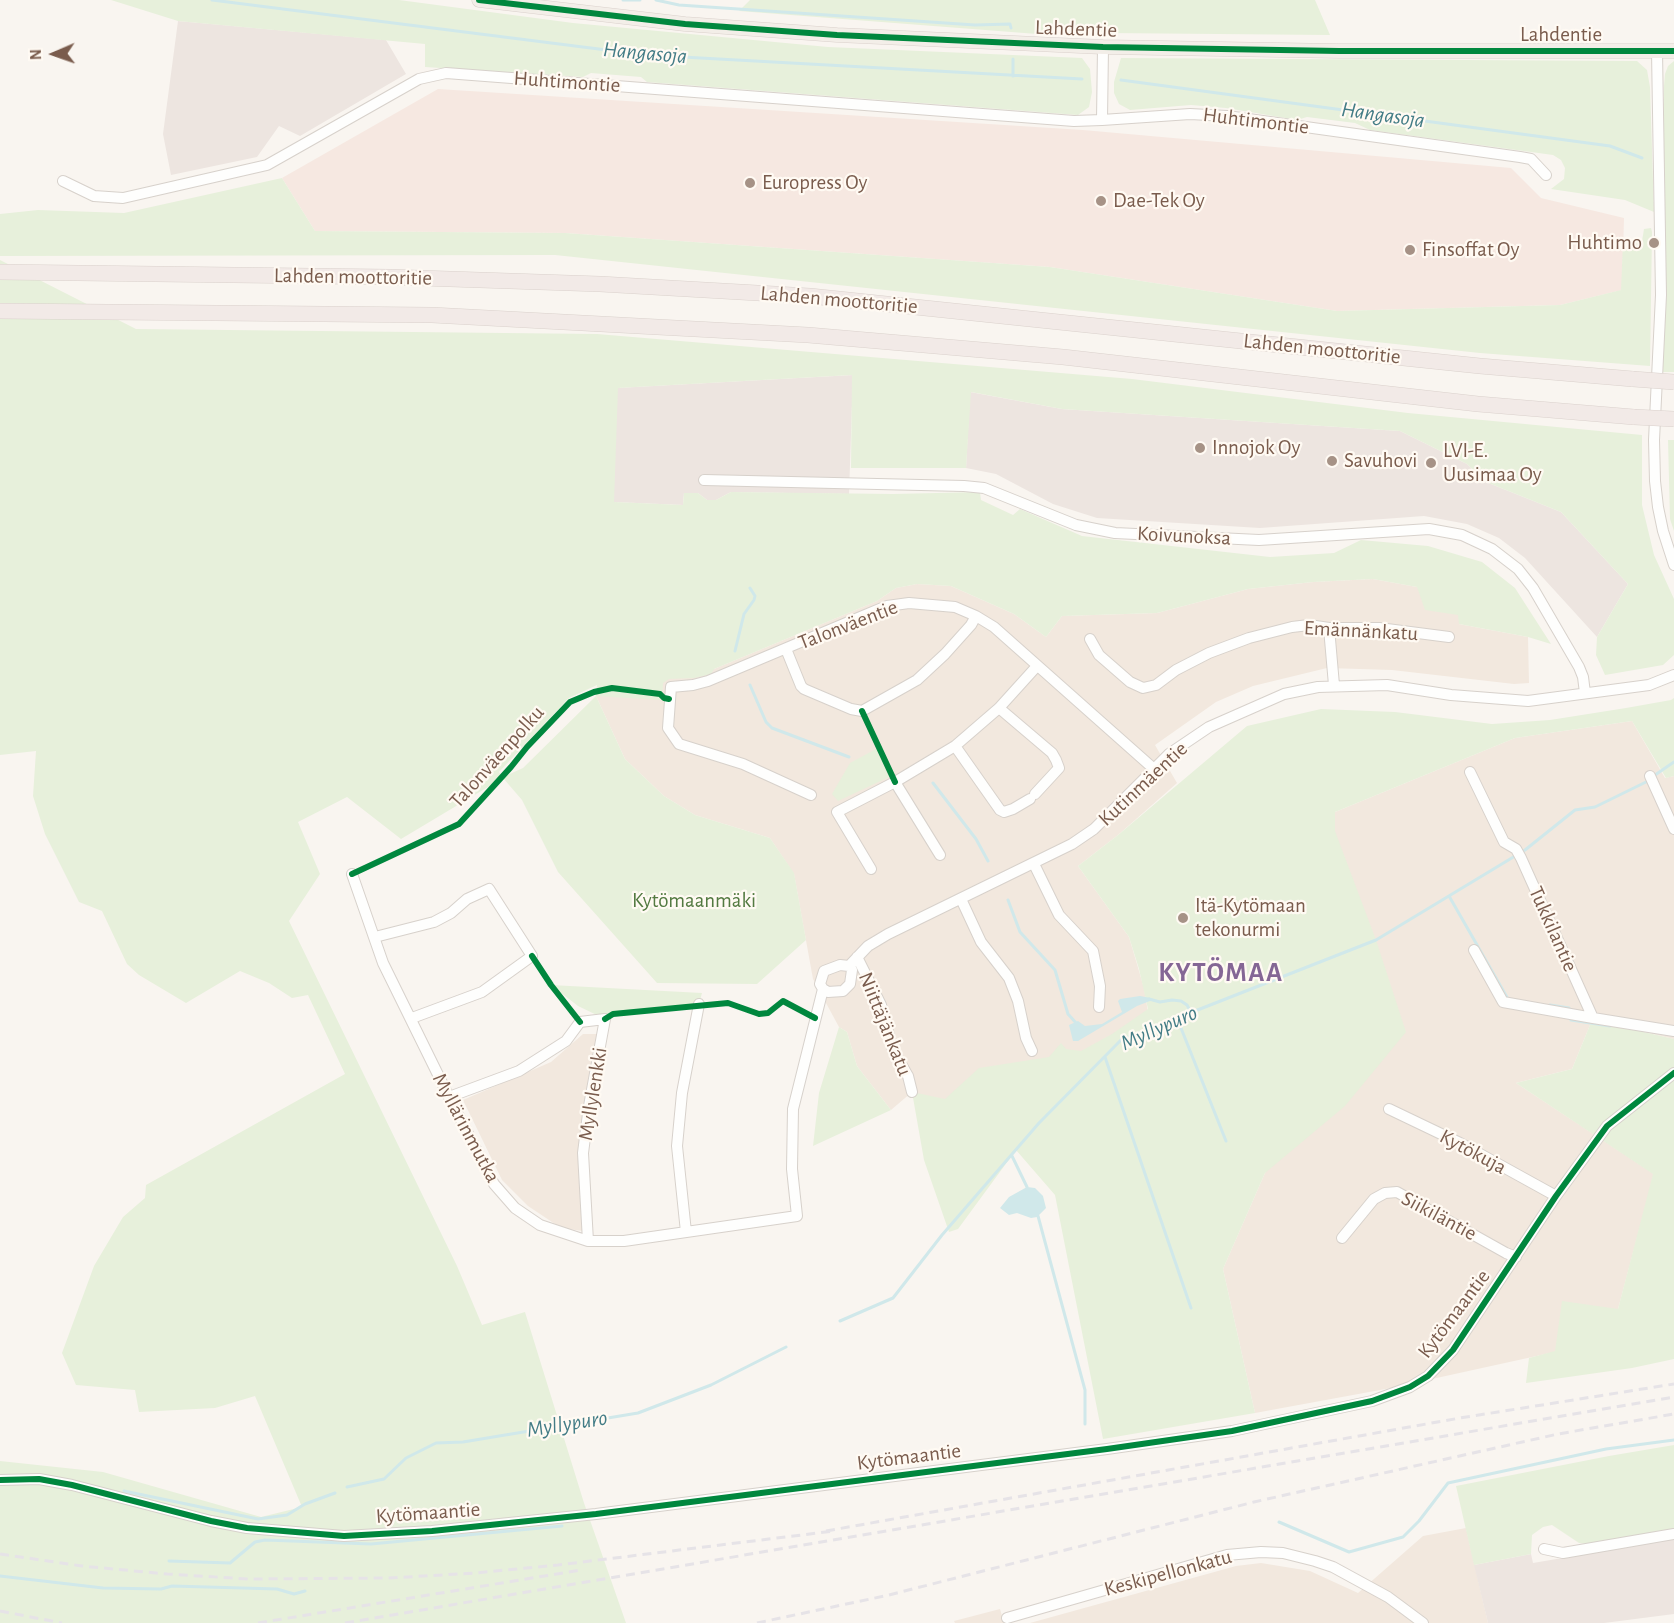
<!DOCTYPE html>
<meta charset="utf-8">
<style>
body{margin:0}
#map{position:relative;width:1674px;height:1623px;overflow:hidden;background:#f9f5f0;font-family:"Alegreya Sans",sans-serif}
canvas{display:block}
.north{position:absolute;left:24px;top:24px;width:60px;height:60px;-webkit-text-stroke:4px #fffaf3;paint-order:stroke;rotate:268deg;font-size:16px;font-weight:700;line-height:24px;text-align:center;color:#7a5c4d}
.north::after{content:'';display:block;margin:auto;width:21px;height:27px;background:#7a5c4d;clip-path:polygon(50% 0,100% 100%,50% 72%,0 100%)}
</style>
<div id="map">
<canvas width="1674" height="1623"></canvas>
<div class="north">N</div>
</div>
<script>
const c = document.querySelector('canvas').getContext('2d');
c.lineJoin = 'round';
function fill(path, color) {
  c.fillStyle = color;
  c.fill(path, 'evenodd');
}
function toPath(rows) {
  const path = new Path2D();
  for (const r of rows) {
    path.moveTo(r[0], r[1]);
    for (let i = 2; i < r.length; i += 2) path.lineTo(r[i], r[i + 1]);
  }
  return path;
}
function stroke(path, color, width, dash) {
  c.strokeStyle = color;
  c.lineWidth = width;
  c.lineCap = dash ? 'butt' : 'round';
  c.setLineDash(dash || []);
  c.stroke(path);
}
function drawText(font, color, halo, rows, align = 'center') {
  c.font = font + ' "Alegreya Sans",sans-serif';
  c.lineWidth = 4.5;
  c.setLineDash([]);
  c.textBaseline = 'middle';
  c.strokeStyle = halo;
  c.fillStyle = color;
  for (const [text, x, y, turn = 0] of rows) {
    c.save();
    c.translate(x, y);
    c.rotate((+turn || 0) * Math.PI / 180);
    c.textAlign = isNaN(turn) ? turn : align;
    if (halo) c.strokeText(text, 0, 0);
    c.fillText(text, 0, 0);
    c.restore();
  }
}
const residential = toPath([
 [1373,579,1417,587,1459,615,1459,624,1528,637,1529,683,1514,684,1392,670,1327,668,1253,686,1216,702,1155,745,1177,783,1118,835,1078,866,1129,937,1144,988,1152,1036,936,1116,912,1092,891,1110,857,1066,847,1032,839,1027,813,979,794,874,770,838,695,815,664,796,625,759,596,696,598,685,714,669,877,601,896,588,917,584,951,586,1014,614,1046,637,1062,616,1157,613,1248,589,1313,582],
 [1632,721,1665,778,1674,776,1674,1039,1592,1020,1572,1069,1516,1083,1654,1174,1618,1309,1555,1352,1391,1388,1255,1413,1223,1269,1265,1173,1335,831,1335,812,1515,738],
 [583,1034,599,1034,579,1138,579,1167,583,1231,561,1228,528,1206,502,1180,463,1100,551,1062],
 [1466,1528,1488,1623,1030,1623,1236,1566,1261,1563,1310,1571,1358,1593,1423,1536],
 [1000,1609,1004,1623,955,1623,954,1621]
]);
const commercial = toPath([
 [438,89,1083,130,1511,168,1541,198,1624,218,1622,290,1560,305,1337,311,1050,267,565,233,315,231,282,178]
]);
const industrial = toPath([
 [178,21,386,40,406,74,300,136,279,126,257,157,171,175,163,134],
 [853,375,849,494,731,492,716,500,707,500,698,493,684,493,683,505,613,502,617,388],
 [970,392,1062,409,1400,431,1467,464,1486,482,1561,512,1628,584,1597,637,1525,558,1499,538,1467,524,1424,516,1260,528,1097,518,1053,504,996,474,966,468],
 [1674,1539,1674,1614,1604,1623,1488,1623,1474,1565,1531,1554,1533,1563]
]);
const green = toPath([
 [111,0,399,0,573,23,828,47,1082,58,1090,69,1092,92,1089,107,1078,115,647,82,641,77,591,73,583,77,425,67,425,44,178,21],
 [750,0,1315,0,1330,35,1106,33,1050,35,739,11],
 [1121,58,1637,61,1647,70,1650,87,1654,212,1625,200,1551,189,1564,179,1565,168,1561,160,1553,155,1370,130,1355,123,1307,117,1297,120,1226,108,1191,105,1130,110,1119,104,1114,93,1114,82],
 [1674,61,1674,372,1662,372,1664,86,1665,74,1668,66],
 [282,178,315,231,565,233,1050,267,1337,311,1560,305,1621,290,1623,242,1642,241,1644,229,1651,228,1652,232,1650,366,1480,353,555,255,0,256,0,214,38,210,124,213],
 [0,260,136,329,597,334,1132,379,1408,413,1642,435,1642,505,1654,555,1674,599,1674,655,1663,665,1605,675,1596,655,1597,637,1628,584,1561,512,1486,482,1467,464,1400,431,1062,409,971,392,966,468,851,468,852,375,618,388,614,502,683,505,684,493,698,493,707,500,716,500,731,492,893,494,980,492,981,500,1013,515,1020,509,1082,536,1270,557,1334,553,1361,540,1428,546,1482,562,1515,588,1551,644,1528,637,1459,624,1458,615,1425,610,1417,587,1373,579,1313,582,1248,589,1157,613,1062,616,1046,637,1014,614,951,586,917,584,896,588,877,601,714,669,711,674,694,678,669,679,663,683,662,700,596,696,625,759,664,796,695,815,770,838,794,873,806,940,757,984,657,983,558,872,522,800,503,778,401,839,347,797,298,822,320,874,289,921,457,1266,482,1325,525,1312,584,1503,626,1623,0,1623,0,1461,103,1472,261,1517,302,1507,255,1396,215,1408,139,1412,135,1390,76,1385,62,1353,94,1266,123,1217,145,1198,146,1185,345,1074,308,995,292,998,269,983,240,971,186,1003,139,975,127,964,102,911,79,902,45,834,33,796,36,751,0,755],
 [597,685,596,696,523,768,503,777,499,772,569,698],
 [1668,440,1674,440,1674,531,1670,519],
 [1674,698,1674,776,1666,778,1632,721,1515,738,1335,812,1335,831,1376,940,1406,1032,1345,1106,1265,1173,1223,1269,1255,1413,1103,1439,1055,1195,1016,1150,958,1229,949,1232,924,1160,912,1092,945,1099,979,1068,1049,1057,1061,1043,1066,1049,1081,1051,1112,1034,1148,1009,1139,969,1129,937,1078,866,1118,835,1247,726,1321,709,1395,712,1492,724,1550,720,1626,708,1671,700],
 [876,749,889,777,838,801,832,794,850,763],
 [551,985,702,993,699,1004,613,1014,605,1019,578,1006],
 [1592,1020,1674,1039,1674,1359,1632,1368,1526,1383,1529,1358,1555,1351,1562,1301,1618,1309,1653,1174,1516,1083,1572,1069],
 [839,1027,847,1032,857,1066,891,1110,813,1146,819,1093],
 [1674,1445,1674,1530,1589,1544,1579,1543,1552,1525,1543,1527,1532,1535,1531,1554,1474,1565,1456,1486,1609,1456]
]);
const water = toPath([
 [1140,996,1151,998,1150,1001,1137,1006,1078,1041,1073,1041,1069,1025,1078,1021,1085,1026,1102,1024,1122,1012,1118,1001,1120,999],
 [1027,1187,1035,1188,1043,1196,1046,1208,1037,1217,1031,1218,1017,1213,1009,1215,1000,1208,1009,1197]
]);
const stream = toPath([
 [212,0,646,55,1082,79],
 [623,0,640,0],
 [656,0,679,5,975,25,1010,24,1011,28],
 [1013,59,1013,76],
 [1121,80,1610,146,1642,158],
 [735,651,744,614,754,600,755,596,750,588],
 [750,685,766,722,772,728,849,757],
 [1655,775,1674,762],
 [933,783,976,839,988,861],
 [1449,896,1508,999,1510,999],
 [1008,900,1020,932,1055,970,1068,1014,1077,1024],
 [1149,999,1160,1002,1172,1000,1181,1001,1187,1005,1191,1012],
 [1550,1005,1569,1008],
 [1177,1018,1226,1141],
 [1571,1020,1610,1026],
 [1105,1057,1191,1308],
 [1012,1156,1027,1187],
 [1038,1216,1085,1390,1085,1424],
 [840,1321,893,1298,942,1235,1039,1123,1121,1040,1376,940,1525,850,1575,810,1595,807,1646,782],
 [347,1487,384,1479,406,1458,436,1443,463,1442,638,1413,711,1385,786,1347],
 [124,1491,258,1519,287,1515,305,1504,335,1493],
 [1279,1522,1349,1552,1403,1537,1419,1521,1448,1483,1606,1449,1674,1440],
 [169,1561,230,1563,255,1542,265,1540,371,1544,562,1526],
 [0,1576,103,1588,161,1589,172,1586,277,1589,294,1594,305,1591]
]);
const minor = toPath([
 [1103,47,1102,120,1190,114,1227,116,1520,157,1531,159,1546,175],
 [1657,51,1661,295,1654,440,1655,481,1658,507,1663,531,1674,565],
 [63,181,94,196,123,198,267,165,419,79,446,73,1074,121,1102,120],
 [704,480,964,486,984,488,1076,525,1115,533,1259,540,1429,529,1462,535,1492,549,1518,569,1533,588,1579,667,1583,677,1585,693],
 [1329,628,1334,685],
 [1090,639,1099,655,1130,682,1143,688,1156,685,1176,670,1209,653,1249,638,1292,627,1309,625,1329,628,1379,628,1449,637],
 [786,649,801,686,804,689,851,709,862,711,917,680,945,654,971,625,976,616],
 [999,708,1052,753,1056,760,1059,768,1035,794],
 [955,746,1000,810,1004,812,1013,809,1030,799],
 [1470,772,1504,842,1516,849,1521,858,1593,1018,1674,1031],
 [1650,776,1674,829],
 [895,782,940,855],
 [811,795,743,764,679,744,668,728,671,687,693,685,708,681,865,615,887,606,909,603,955,607,976,616,994,627,1154,769],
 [1034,864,1059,915,1093,951,1100,986,1099,1007],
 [871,869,837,812,895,782,955,746,999,708,1037,666],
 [352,874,383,963,449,1097,494,1184,515,1208,540,1225,588,1241,624,1241,797,1216,792,1169,793,1109,823,989],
 [961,899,981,942,1009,978,1018,1001,1026,1038,1032,1051],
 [375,937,434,922,451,913,467,899,489,889,532,956,482,992,412,1018],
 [1474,950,1503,1002,1593,1018],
 [857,957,881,1005,893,1050,908,1076,912,1092],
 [840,965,849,966,852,970,850,984,843,991,828,992,823,989,820,984,824,971,840,965],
 [849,966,868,946,888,934,1072,844,1094,829,1169,754,1209,727,1284,694,1318,687,1387,685,1451,695,1528,701,1649,685,1674,675],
 [449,1097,519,1071,566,1041,580,1022,605,1019,589,1106,583,1153,588,1241],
 [1389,1109,1460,1143,1556,1196],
 [686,1232,677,1146,682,1093,699,1004],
 [1342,1238,1374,1199,1385,1193,1397,1192,1506,1253,1516,1257],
 [0,1480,39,1479,72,1485,211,1521,247,1528,344,1536,432,1531,596,1514,1107,1449,1232,1431,1372,1401,1410,1387,1428,1376,1453,1350,1556,1196,1607,1126,1674,1073],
 [1544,1549,1563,1553,1674,1534],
 [1007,1618,1227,1555,1261,1552,1283,1553,1315,1561,1333,1567,1388,1597,1423,1623]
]);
const major = toPath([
 [479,0,685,24,837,35,1103,47,1339,51,1674,51]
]);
const highway = toPath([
 [0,272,390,277,600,284,810,296,1480,366,1633,379],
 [0,311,432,315,808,335,1063,357,1478,404,1634,417]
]);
const rail = toPath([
 [826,1531,1460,1418,1674,1384],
 [0,1554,82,1566,167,1574,248,1579,389,1578,475,1573,558,1565,834,1531],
 [0,1611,62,1623],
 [258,1623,581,1570],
 [345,1623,1674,1397],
 [757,1623,889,1595,1254,1502,1558,1434,1674,1414]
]);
const highwayBridge = toPath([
 [1633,379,1674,382],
 [1634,417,1674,419]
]);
const cycleway = toPath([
 [479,0,685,24,837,35,1103,47,1339,51,1674,51],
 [862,711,895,782],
 [352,874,459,824,511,767,527,747,570,702,594,692,612,688,660,694,664,698,669,699],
 [532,956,551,985,580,1022],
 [605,1019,613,1014,728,1003,759,1014,768,1013,783,1001,815,1018],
 [0,1480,39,1479,72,1485,211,1521,247,1528,344,1536,432,1531,596,1514,1107,1449,1232,1431,1372,1401,1410,1387,1428,1376,1453,1350,1556,1196,1607,1126,1674,1073]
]);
const markers = [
 [750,183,6,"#a69286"],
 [1101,201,6,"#a69286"],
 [1654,243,6,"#a69286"],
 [1410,250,6,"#a69286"],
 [1200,448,6,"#a69286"],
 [1332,461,6,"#a69286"],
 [1431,463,6,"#a69286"],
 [1183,918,6,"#a69286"]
];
const streetNames = [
 ["Lahdentie",1076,29,2],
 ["Lahdentie",1561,35],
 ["Huhtimontie",567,82,4],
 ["Huhtimontie",1256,121,7],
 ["Lahden moottoritie",353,277,1],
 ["Lahden moottoritie",839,300,5],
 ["Lahden moottoritie",1322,349,6],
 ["Koivunoksa",1184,536,3],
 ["Talonväentie",848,625,-21],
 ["Emännänkatu",1361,631,3],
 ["Talonväenpolku",497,757,-48],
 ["Kutinmäentie",1143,784,-43],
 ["Tukkilantie",1553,929,66],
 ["Niittäjänkatu",885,1024,68],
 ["Myllylenkki",593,1094,-81],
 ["Myllärinmutka",466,1128,62],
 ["Kytökuja",1473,1152,28],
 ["Siikiläntie",1439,1216,28],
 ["Kytömaantie",1454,1314,-53],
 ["Kytömaantie",909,1457,-7],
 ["Kytömaantie",428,1513,-4],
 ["Keskipellonkatu",1168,1573,-15]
];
const poiNames = [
 ["Europress Oy",762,183],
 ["Dae-Tek Oy",1113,201],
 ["Huhtimo",1642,243,"right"],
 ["Finsoffat Oy",1422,250],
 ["Innojok Oy",1212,448],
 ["LVI-E.",1443,451],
 ["Uusimaa Oy",1443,475],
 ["Savuhovi",1344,461],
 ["Itä-Kytömaan",1195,906],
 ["tekonurmi",1195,930]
];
const parkNames = [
 ["Kytömaanmäki",694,901]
];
const waterNames = [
 ["Hangasoja",645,53,5],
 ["Hangasoja",1383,115,8],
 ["Myllypuro",1159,1028,-24],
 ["Myllypuro",567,1424,-9]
];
const districtNames = [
 ["KYTÖMAA",1221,973]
];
fill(residential, '#f2e8de');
fill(commercial, '#f6e8e1');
fill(industrial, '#ede5e0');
fill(green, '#e7f0db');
fill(water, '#d0e8ea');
stroke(stream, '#d0e8ea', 3);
stroke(minor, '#d7d1cb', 12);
stroke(major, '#dad1cc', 15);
stroke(highway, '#dad1cc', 16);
stroke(minor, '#fefefd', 10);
stroke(major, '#f3eee8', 14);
stroke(highway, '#f2eae7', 15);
stroke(rail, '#e6e3e7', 3, [9, 6]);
stroke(highwayBridge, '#dad1cc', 16, []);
stroke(highwayBridge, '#f2eae7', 15);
stroke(cycleway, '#00873e', 6);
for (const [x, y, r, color] of markers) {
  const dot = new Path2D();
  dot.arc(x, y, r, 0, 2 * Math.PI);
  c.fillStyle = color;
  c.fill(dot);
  stroke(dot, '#fffaf3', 2);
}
drawText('21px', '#7a5c4d', '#fffaf3', streetNames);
drawText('21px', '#7a5c4d', '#fffaf3', poiNames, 'left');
drawText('21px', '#537a41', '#fffaf3', parkNames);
drawText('italic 22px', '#437c86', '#fffaf3', waterNames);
c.letterSpacing = '1.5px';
drawText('bold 27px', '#846695', '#fffaf3', districtNames);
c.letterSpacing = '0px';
</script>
